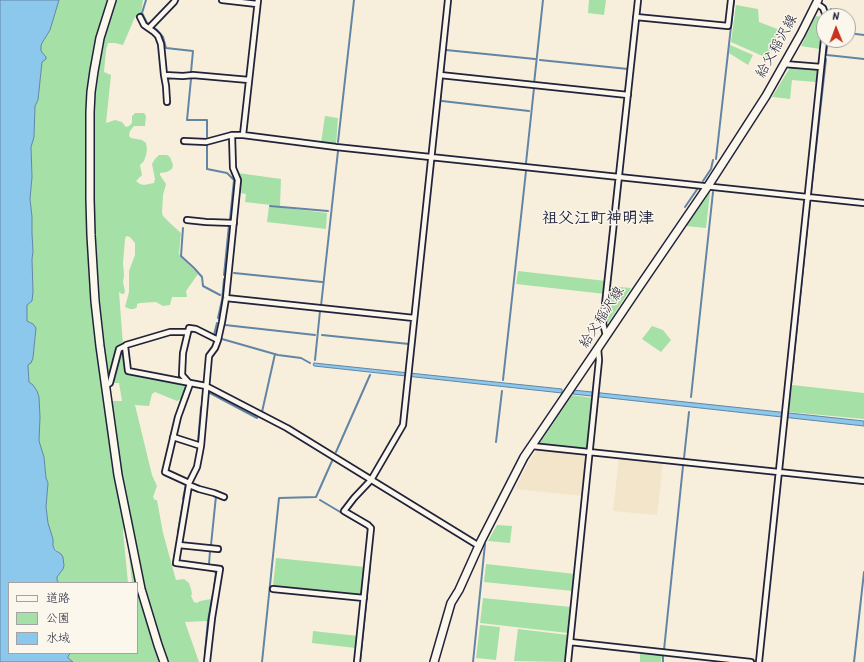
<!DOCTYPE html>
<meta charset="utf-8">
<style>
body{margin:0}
#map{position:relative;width:864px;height:662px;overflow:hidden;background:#f7efdc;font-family:Kalam,"Klee One",sans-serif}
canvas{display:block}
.legend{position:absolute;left:8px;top:582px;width:130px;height:72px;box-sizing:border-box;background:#fbf7ec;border:1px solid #a4a2a5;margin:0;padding:5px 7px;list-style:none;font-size:12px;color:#22223b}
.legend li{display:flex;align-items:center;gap:8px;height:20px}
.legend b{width:20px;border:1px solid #a4a2a5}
.north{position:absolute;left:816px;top:8px;width:40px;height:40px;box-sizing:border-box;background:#fbf7ec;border:1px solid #a4a2a5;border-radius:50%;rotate:359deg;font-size:11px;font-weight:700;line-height:16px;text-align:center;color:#22223b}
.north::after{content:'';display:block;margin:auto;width:14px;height:18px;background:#c8321e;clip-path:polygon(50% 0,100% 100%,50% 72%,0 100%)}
</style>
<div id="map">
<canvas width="864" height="662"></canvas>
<ul class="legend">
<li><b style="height:5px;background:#fbf7ec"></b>道路</li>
<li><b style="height:11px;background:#a5e0a6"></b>公園</li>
<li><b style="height:11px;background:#8cc7ec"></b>水域</li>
</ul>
<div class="north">N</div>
</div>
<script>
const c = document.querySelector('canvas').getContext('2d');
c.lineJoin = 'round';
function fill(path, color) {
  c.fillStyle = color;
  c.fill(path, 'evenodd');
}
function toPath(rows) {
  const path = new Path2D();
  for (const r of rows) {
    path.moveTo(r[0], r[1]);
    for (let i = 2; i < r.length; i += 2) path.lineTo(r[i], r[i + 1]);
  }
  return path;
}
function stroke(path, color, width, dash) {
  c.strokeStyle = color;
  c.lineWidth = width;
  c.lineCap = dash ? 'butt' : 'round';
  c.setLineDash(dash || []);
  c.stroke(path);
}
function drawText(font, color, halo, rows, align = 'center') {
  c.font = font + ' Kalam,"Klee One",sans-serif';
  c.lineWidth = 3;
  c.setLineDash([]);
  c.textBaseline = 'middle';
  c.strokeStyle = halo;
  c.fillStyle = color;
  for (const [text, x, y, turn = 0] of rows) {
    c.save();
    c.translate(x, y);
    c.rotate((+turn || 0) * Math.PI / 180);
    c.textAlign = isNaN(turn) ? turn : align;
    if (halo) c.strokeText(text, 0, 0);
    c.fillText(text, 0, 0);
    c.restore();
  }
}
const built = toPath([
 [537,449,586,454,587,455,583,496,515,489,527,465],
 [619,458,663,462,657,515,613,511]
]);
const green = toPath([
 [59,0,109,0,91,70,92,297,125,525,123,531,128,583,59,583,57,580,57,577,63,569,64,566,63,557,53,546,52,534,49,529,46,507,48,483,46,478,44,457,39,441,40,417,39,397,37,391,33,385,29,383,28,365,33,358,36,332,33,324,27,321,27,305,30,303,33,284,32,259,33,252,32,233,32,217,30,199,32,177,31,147,34,137,35,106,38,100,42,62,46,58,46,57,41,51,41,46,42,43,50,30],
 [114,0,143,0,141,14,135,17,123,45,115,43,108,43,106,50,104,72,111,75,106,123,115,120,122,122,126,127,129,126,132,123,132,116,135,113,144,113,146,116,145,126,134,126,130,131,129,136,131,138,142,140,146,143,147,149,146,155,144,161,140,165,142,175,136,181,140,184,144,185,154,183,155,179,152,164,155,159,159,155,167,155,170,157,173,165,172,169,167,172,160,173,160,175,166,184,163,195,162,213,163,216,170,223,181,233,179,253,180,256,198,274,186,291,187,297,172,297,170,305,163,306,156,302,140,303,137,304,137,307,134,309,130,309,125,307,129,292,129,271,135,255,135,243,130,237,126,236,125,239,123,263,124,275,123,282,125,291,124,294,122,294,119,292,123,345,118,349,109,382,107,382,101,335,94,254,93,120,94,94,102,41],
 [589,0,606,0,604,15,588,13],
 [736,5,758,9,759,22,780,30,767,58,731,42],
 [816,16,822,17,820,49,801,46],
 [730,45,753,55,748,65,729,53],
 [791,66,818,68,816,82,792,80,790,99,772,97],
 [325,116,338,118,336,145,321,143],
 [238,173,281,179,280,206,245,202,246,194,240,193,241,180],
 [710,192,706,228,686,226],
 [269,206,327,213,326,229,267,222],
 [518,271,606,281,605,294,516,284],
 [610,286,631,288,608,323,606,322],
 [652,326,663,330,671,340,661,352,642,339],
 [122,350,124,350,128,373,187,385,183,399,180,399,179,400,177,401,155,392,152,394,149,406,135,405,152,475,157,486,153,497,155,500,157,500,163,533,176,580,184,579,189,583,191,589,192,594,191,596,194,602,197,603,200,601,211,599,207,621,185,622,199,662,167,662,145,592,121,477,110,401,122,401,119,383,111,383,120,351],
 [792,385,864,393,864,419,789,412],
 [572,395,593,398,588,448,586,449,540,443],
 [497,525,512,526,510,543,488,541],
 [127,536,162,662,73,662,68,658,68,656,71,653,137,653,137,583,132,583],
 [276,558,365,567,362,594,361,596,273,586],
 [486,564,575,574,573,591,484,582],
 [483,598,571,607,568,633,480,623],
 [480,625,500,627,496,660,476,658],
 [518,629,568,635,564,662,514,661],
 [313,631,358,636,357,647,356,648,312,643],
 [640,653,662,655,661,662,640,662]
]);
const water = toPath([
 [0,0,59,0,50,30,42,43,41,46,41,51,46,57,46,59,42,62,38,100,35,106,34,137,31,147,32,177,30,199,32,217,32,233,33,252,32,259,33,292,32,301,27,305,27,321,33,324,36,328,33,358,31,363,28,365,29,382,33,385,37,391,39,397,40,417,39,441,44,457,46,478,48,483,46,507,48,523,53,539,53,546,55,550,61,554,63,557,64,566,63,569,57,577,57,580,59,583,9,583,9,653,71,653,68,656,68,658,73,662,0,662,0,0],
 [314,363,562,389,562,393,314,366,313,365,314,363],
 [573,390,864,421,864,426,573,394,573,390]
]);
const stream = toPath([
 [146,0,142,13,147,23,149,24],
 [450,4,450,0],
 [830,16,831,9],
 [153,27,157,30,163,37,166,48,193,51,191,72],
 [848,33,864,35],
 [445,46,450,7],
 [446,50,535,59],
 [826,55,828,40],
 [827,55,864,59],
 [540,60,628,69],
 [443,74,445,48],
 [191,79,187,120,207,120,207,137],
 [534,84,543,0],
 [440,101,442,78],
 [442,101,529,111],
 [338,142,354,0],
 [207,144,207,169,227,173,234,180,230,219],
 [434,154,439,103],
 [716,159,734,0],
 [526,163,534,88],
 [703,181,711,169,713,160],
 [811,192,826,59],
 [270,206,328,211],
 [685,207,698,188],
 [183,228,181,256,194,268,202,277,203,286,220,295],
 [234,273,322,282],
 [224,275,229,225],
 [321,306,338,151],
 [218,318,222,300,224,279],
 [225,325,315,335],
 [214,335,217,323],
 [322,335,409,344],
 [222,339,278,355,301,358,310,363],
 [315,360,320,311],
 [411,370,433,161],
 [503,380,526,171],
 [791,384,810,201],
 [210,393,257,418],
 [691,397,713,192],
 [202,403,203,394],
 [262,412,275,354],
 [198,442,201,407],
 [496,442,502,391],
 [539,442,568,399],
 [336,452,370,375],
 [684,458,689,412],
 [526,461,533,450],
 [192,489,197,491,216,496,211,545],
 [183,499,186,484],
 [320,500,367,528,368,530,367,542],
 [178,532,183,503],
 [178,536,173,565,186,567],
 [209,564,210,551],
 [210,565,222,566,222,569],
 [191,567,214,571,216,573,214,588],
 [664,650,683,466],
 [211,651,211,643],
 [205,653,208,620,213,594],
 [210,662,210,655],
 [262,662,279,498,316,497,332,461],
 [360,662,370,566],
 [473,662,485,544],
 [663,662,663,656],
 [854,662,864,572]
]);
const street = toPath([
 [222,0,257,4],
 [816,3,823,8,826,16],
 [140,17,144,25,154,32,158,36,161,44,164,75,166,86,167,102],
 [636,17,728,26,731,0],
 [149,28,174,2,175,0],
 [784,64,821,67],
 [164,75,183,76,193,75,249,80],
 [440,75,628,95],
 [243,135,258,0],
 [184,141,206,142,232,135,243,135,336,147,864,203],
 [187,220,206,222,234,223],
 [226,298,414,318],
 [606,336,603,323,638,0],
 [125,346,126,345,170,332,188,332],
 [105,386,110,383,119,349,125,346,128,371,206,386,287,428,479,546],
 [173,437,201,446],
 [532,446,864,481],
 [189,483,165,472,178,417,190,384,182,375,183,353,187,336,189,328,196,329,218,340],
 [189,485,199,489,214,493,224,497],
 [179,545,218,549],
 [273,589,364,598],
 [570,642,751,662],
 [207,662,212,618,220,569,176,563,189,485,189,483,197,467,201,446,209,356,215,348,218,340,222,322,226,298,238,180,233,168,232,135],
 [357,662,371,528,368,525,344,511,354,498,371,480,403,425,448,0],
 [568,662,599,360,598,348],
 [759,662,824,40]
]);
const secondary = toPath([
 [112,0,100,38,94,71,91,92,90,112,90,199,91,235,95,301,100,346,118,475,129,529,141,589,158,645,164,662],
 [434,662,451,603,459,590,481,541,524,457,598,348,637,290,708,186,766,96,801,34,818,0]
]);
const streetNames = [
 ["給父稲沢線",778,47,-61],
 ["給父稲沢線",603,318,-57]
];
const quarterNames = [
 ["祖父江町神明津",598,220]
];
fill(built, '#f2e5c9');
fill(green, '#a5e0a6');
fill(water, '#8cc7ec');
stroke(water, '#6285a5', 1);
stroke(stream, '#6285a5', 2);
stroke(street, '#22223b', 8);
stroke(secondary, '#22223b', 10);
stroke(street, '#fbf7ec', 4.5);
stroke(secondary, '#fbf7ec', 7);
drawText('14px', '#22223b', '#fbf7ec', streetNames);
drawText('bold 16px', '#22223b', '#fbf7ec', quarterNames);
</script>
